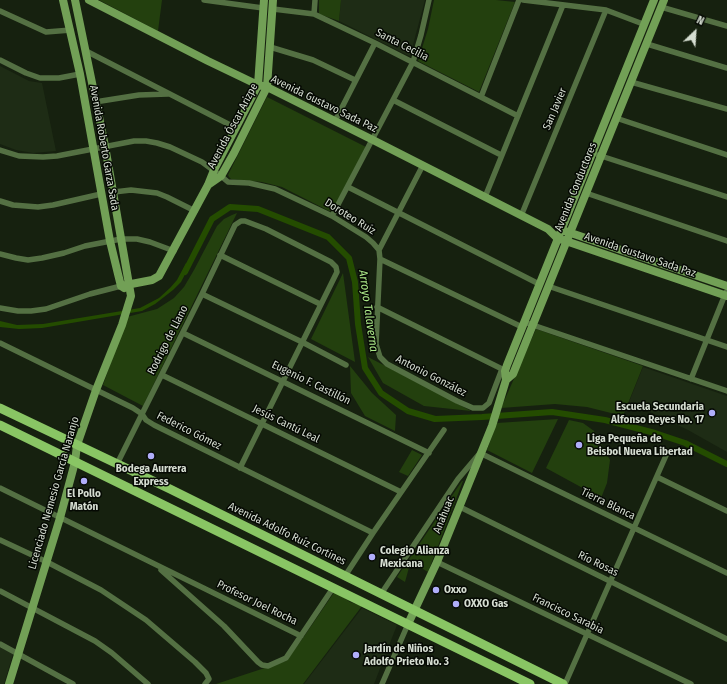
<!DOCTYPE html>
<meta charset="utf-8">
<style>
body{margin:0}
#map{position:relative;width:727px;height:684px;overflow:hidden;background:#16210f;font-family:"Fira Sans Condensed",sans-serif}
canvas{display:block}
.north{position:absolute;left:675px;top:12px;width:40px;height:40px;-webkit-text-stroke:3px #050903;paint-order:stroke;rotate:25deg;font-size:11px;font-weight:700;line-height:16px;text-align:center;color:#d5ddd1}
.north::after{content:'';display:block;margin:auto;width:14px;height:18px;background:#d5ddd1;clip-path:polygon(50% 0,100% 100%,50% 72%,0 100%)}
</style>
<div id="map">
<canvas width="727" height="684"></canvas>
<div class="north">N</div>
</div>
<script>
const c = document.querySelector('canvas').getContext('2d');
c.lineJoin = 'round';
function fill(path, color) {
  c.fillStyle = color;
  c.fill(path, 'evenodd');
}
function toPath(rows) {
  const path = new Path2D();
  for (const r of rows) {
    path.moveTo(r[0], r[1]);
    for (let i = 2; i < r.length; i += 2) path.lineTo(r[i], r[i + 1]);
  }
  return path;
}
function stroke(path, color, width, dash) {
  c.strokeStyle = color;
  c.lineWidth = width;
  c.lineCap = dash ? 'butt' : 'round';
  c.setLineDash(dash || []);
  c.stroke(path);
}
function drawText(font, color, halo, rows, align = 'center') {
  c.font = font + ' "Fira Sans Condensed",sans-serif';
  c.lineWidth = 3;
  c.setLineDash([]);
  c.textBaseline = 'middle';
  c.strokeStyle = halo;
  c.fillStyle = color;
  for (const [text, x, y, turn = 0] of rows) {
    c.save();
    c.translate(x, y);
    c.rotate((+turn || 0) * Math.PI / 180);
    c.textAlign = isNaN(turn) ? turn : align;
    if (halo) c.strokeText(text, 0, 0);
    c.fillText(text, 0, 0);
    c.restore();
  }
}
const built = toPath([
 [341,0,425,0,410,56,407,55,339,21],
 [0,66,29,81,42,83,56,151,33,153,16,150,0,144],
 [643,367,727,396,727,452,688,430,629,402],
 [362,608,397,625,374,684,304,684],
 [0,647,13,654,4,684,0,684]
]);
const green = toPath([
 [99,0,162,0,158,31],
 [319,0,341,0,339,21,319,14],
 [434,0,496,0,515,2,479,92,418,61,428,29],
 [267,97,366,147,332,211,329,211,282,187,262,182,231,179,229,177,228,175],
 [237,213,143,406,103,385,127,317,157,309,174,298,184,287,194,270,217,226,224,219,232,215],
 [343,273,355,362,311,339],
 [536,329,643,366,623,416,587,407,555,404,501,408],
 [368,357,434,391,471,411,424,406,383,383],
 [350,366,372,393,396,415,395,431,365,416,351,393],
 [558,419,532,473,487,450,497,423],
 [569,420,583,423,594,431,610,460,607,483,601,498,546,468],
 [412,450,422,455,408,476,399,472],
 [462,481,463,481,428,572,418,566,410,564,405,582,397,577],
 [335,591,350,602,362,606,303,684,216,684,286,661,303,638]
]);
const water = toPath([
 [186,263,190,265,181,282,173,290,155,304,142,311,42,328,19,329,0,327,0,321,17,325,43,324,140,308,159,298,170,288,177,280]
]);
const canal = toPath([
 [185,272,212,219,230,207,258,209,328,237,349,258,355,282,358,324,365,368,381,393,408,411,435,419,482,417,552,412,605,420,655,433,685,443,727,464]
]);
const street = toPath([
 [204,0,263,8],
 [523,0,606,10,643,24],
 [661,7,727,26],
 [273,9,314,14,375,43,518,116],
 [0,11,46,32,71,30],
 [314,14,315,0],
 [647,44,727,68],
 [270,47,313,60,355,80],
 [86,51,236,128],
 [0,60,26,73,40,78,59,78,80,74],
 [631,82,727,109],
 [481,97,519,0],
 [393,100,501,155],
 [95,102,139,95,168,94],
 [616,118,727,155],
 [335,121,375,43],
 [0,150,19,156,43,157,57,156,134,141,146,141,157,143,170,147,202,162,221,176,228,182,249,183,275,189,332,216,366,237,373,243,379,250,380,259,522,327],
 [598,155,727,197],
 [348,187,539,284],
 [114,192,131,190,157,193,167,197,195,211],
 [586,193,727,241],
 [485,197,563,5],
 [0,201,13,205,38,207,53,205,101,194],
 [332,216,413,62,421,35,429,0],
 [521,216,606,10],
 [379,250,423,165],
 [0,254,16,258,28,260,42,258,64,253,85,246,121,239,137,239,150,242,174,251],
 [220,255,320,304],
 [380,259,376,344,380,357,387,364,457,401,473,408,483,408,489,403,502,369],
 [548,286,727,347],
 [202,294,302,342,346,365],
 [377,307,504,370],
 [0,308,18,311,31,311,46,309,90,294,121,286],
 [524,322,727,391],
 [183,333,429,453],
 [0,343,133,408,142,414,146,420,154,425,373,533],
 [162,375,401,492],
 [691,379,726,292],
 [117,464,202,294,235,225,241,221,245,221,266,229,331,262,336,267,337,272,240,468],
 [657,477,727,511],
 [0,488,301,636],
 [460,507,727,639],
 [0,540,47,562,101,590,146,620,195,662,206,673,209,679,205,684],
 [437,562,691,684],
 [161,570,224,626,258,662,262,665,268,666,286,658,333,588],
 [345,576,373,533,444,430],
 [0,591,95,641,112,653,148,684],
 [381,594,458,479,480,453,727,573],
 [0,644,73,684],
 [382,684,408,624],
 [565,684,668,451]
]);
const secondary = toPath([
 [63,0,80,74,110,241,118,274,121,286,124,288],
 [89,0,208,61,258,85,267,87,373,140,548,229,557,238,727,296],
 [208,185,221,176,234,153,267,87,273,0],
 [565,231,727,286],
 [121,286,152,280,159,276,208,185,214,170,258,85,264,0],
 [506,380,513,374,664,0],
 [408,624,437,562,492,426,506,380,505,371,507,365,654,0],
 [9,684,60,518,75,462,77,445,96,390,122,325,131,296,105,146,75,0]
]);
const primary = toPath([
 [0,408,170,489,563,684],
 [0,425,530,684]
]);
const markers = [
 [712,413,4,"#b0aefa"],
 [579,445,4,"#b0aefa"],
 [151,456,4,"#b0aefa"],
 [84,481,4,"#b0aefa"],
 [372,557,4,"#b0aefa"],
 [436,590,4,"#b0aefa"],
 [456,604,4,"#b0aefa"],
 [356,655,4,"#b0aefa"]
];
const streetNames = [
 ["Santa Cecilia",402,45,27],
 ["Avenida Gustavo Sada Paz",324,104,26],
 ["San Javier",555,109,-67],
 ["Avenida Óscar Arizpe",233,126,-62],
 ["Avenida Roberto Garza Sada",104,148,80],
 ["Avenida Conductores",576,187,-68],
 ["Doroteo Ruíz",350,217,32],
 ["Avenida Gustavo Sada Paz",640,255,19],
 ["Rodrigo de Llano",168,340,-63],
 ["Antonio González",431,376,27],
 ["Eugenio F. Castillón",311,383,26],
 ["Jesús Cantú Leal",286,424,26],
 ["Federico Gómez",189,431,27],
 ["Licenciado Nemesio García Naranjo",54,493,-74],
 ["Tierra Blanca",608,504,26],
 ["Anáhuac",444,515,-68],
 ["Avenida Adolfo Ruíz Cortines",287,534,26],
 ["Río Rosas",598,564,26],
 ["Profesor Joel Rocha",257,603,26],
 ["Francisco Sarabia",568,614,26]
];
const poiNames = [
 ["Escuela Secundaria",704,407,"right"],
 ["Alfonso Reyes No. 17",704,420,"right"],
 ["Liga Pequeña de",587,439],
 ["Beisbol Nueva Libertad",587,452],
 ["Bodega Aurrera",151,469,"center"],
 ["Express",151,482,"center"],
 ["El Pollo",84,494,"center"],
 ["Matón",84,507,"center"],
 ["Colegio Alianza",380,551],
 ["Mexicana",380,564],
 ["Oxxo",444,590],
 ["OXXO Gas",464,604],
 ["Jardín de Niños",364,649],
 ["Adolfo Prieto No. 3",364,662]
];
const waterNames = [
 ["Arroyo Talaverna",368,311,82]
];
fill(built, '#1e2c15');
fill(green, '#23400e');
fill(water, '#244c00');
stroke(canal, '#244c00', 6);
stroke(street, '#547043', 5.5);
stroke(secondary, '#72a056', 8);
stroke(primary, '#89c564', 9);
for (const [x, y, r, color] of markers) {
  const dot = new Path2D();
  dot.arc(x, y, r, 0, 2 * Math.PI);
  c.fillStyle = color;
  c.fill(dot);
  stroke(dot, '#050903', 1.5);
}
drawText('11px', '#d5ddd1', '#050903', streetNames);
drawText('bold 11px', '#d5ddd1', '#050903', poiNames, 'left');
drawText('italic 12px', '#adea8a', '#050903', waterNames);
</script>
